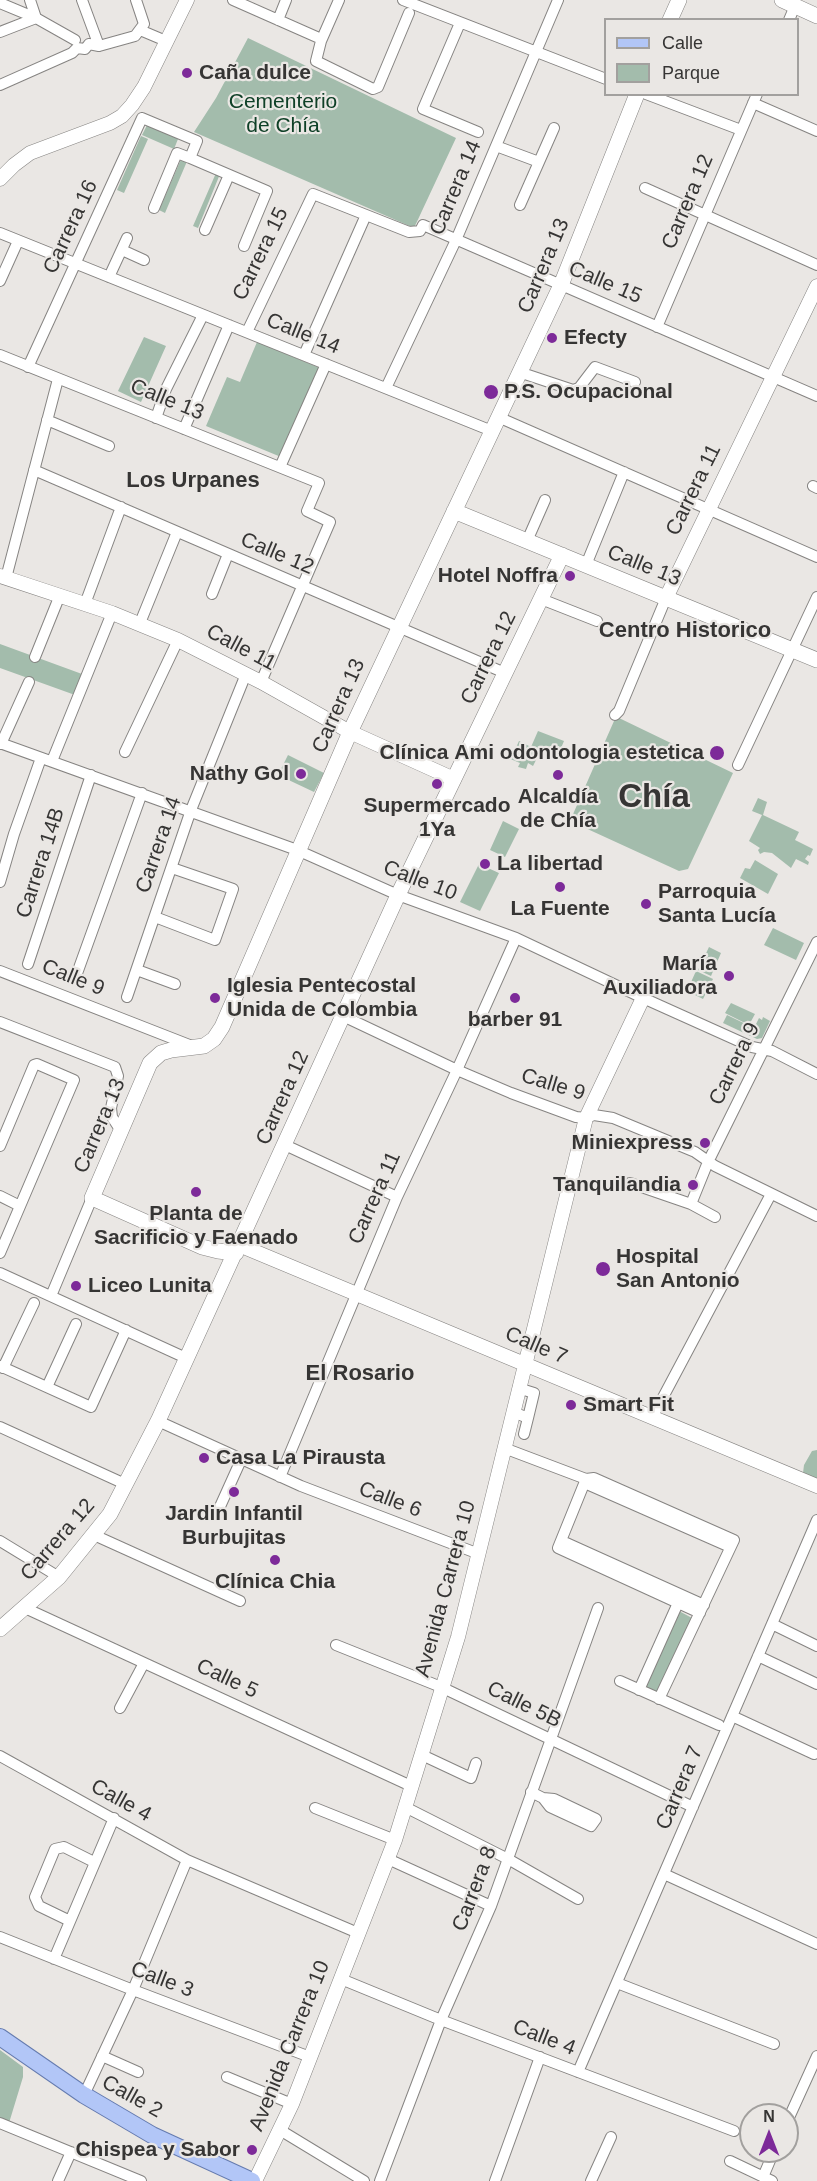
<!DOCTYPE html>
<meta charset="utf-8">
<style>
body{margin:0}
#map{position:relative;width:817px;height:2181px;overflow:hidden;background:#eae7e4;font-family:Arial,sans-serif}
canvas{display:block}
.legend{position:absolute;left:604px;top:18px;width:195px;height:78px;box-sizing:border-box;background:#eae7e4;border:2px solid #a2a09e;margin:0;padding:8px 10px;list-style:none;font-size:18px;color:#363534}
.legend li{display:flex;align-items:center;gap:12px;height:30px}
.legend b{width:30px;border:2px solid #a2a09e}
.north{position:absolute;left:739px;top:2103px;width:60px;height:60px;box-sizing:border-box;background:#eae7e4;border:2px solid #a2a09e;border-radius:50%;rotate:0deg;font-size:16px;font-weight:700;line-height:24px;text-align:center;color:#363534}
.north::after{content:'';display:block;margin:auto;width:21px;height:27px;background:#7d2a99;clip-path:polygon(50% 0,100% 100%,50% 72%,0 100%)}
</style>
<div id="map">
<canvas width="817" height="2181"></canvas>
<ul class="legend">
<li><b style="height:8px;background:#b2c6f7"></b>Calle</li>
<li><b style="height:16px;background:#a3bcac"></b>Parque</li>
</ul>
<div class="north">N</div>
</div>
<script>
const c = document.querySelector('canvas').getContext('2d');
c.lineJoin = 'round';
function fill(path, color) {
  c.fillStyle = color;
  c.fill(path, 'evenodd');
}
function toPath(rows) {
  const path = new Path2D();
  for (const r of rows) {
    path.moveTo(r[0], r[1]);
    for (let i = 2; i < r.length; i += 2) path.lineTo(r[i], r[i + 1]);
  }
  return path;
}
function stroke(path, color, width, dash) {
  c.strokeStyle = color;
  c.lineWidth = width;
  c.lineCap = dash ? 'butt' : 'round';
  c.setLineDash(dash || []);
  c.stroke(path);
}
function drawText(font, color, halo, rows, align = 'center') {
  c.font = font + ' Arial,sans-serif';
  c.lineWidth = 4.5;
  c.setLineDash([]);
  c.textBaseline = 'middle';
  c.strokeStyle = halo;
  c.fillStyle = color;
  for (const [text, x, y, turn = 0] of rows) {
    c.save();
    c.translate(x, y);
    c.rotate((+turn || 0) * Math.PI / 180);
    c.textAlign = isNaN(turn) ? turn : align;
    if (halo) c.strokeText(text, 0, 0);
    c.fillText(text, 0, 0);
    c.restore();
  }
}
const green = toPath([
 [248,38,456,138,414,228,194,132,216,98],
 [147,125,178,139,174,149,142,135],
 [141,136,148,139,124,193,117,190],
 [182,157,188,159,165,213,159,210],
 [216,173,220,174,198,228,193,226],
 [144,337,166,346,141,402,118,391],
 [257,342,320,368,281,457,206,426,227,377,240,382],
 [0,644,82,674,75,695,0,668],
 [619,718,733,773,688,869,679,871,570,821,614,721],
 [538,731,564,741,556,760,539,754,533,766,528,763,526,769,518,767,520,763,508,758,511,751,514,752,519,741,531,747],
 [288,755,324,773,314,792,278,775],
 [758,798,767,802,763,815,799,832,795,840,813,849,810,856,808,855,805,859,809,862,808,865,796,859,791,868,772,853,764,852,760,854,758,850,760,848,749,841,762,815,752,811],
 [503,821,519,829,505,857,490,850],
 [755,860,778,874,768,894,740,878,745,868,750,869],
 [479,864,499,873,480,911,460,902],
 [773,928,804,943,796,960,764,945],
 [709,947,721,953,711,976,698,970],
 [696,971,713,979,703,999,687,991],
 [731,1003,755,1014,749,1025,725,1013],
 [727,1015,754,1028,759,1018,762,1020,763,1017,770,1021,762,1038,757,1039,723,1023],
 [817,1450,817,1479,803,1473,804,1465,812,1451],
 [679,1611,692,1618,656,1693,645,1687],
 [0,2050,23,2067,23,2077,9,2123,0,2119]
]);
const minor = toPath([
 [82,0,99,46],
 [233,0,319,38,321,41],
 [339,0,321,41,316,61,373,89,378,87,409,13],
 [403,0,606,79],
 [0,3,36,18,75,40],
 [278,20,286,0],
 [789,20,795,6],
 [460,23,423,109,478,132],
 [140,30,166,41],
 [0,32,36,18,30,0],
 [89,44,99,46,135,36,144,24,136,0],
 [0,85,72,53,77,48,85,49,89,44],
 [646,94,741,130],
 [753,103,817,131],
 [142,118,197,141,190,158],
 [496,146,539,162],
 [645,188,817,265],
 [520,205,554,128],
 [154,208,177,153,190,158,267,191,244,246],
 [205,230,229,175],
 [0,233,492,431],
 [122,250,144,260],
 [109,277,127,238],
 [0,281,18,241],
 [657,327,757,94],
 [247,332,313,194,409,232,420,231,423,225,817,396],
 [0,355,319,483,307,511,330,522,261,682],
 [304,355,366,215],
 [28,367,142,118],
 [519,372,573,390,579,388,595,367,635,382],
 [386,388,456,240,558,0],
 [498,417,817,557],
 [156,418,166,389,203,315],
 [47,420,109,446],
 [184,429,229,325],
 [280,467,326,364],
 [34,470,505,673],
 [813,486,817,488],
 [527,541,545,500],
 [586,565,624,472],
 [6,578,58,379],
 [212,594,228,554],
 [541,599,597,621],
 [85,604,121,507],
 [140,623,177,532],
 [35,657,60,595],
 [615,715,619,711,666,598],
 [0,743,297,850,398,895,516,938,643,998,752,1047,772,1051,817,1074],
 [1,744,29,682],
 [125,752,178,640],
 [52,761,112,613],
 [738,765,817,597],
 [0,882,14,834,41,758],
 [155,917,215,940,233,889,172,868],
 [28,964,91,775],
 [137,970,175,984],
 [0,971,192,1046],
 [75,979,142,793],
 [127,997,191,810,246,674],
 [343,1016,457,1070,511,1093,576,1117,586,1118,594,1115,613,1118,695,1152,715,1166,817,1216],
 [0,1022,115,1067,118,1076,111,1108,112,1117,121,1131],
 [285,1145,397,1197],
 [0,1146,34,1065,37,1064,74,1080,0,1253],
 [630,1183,691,1204,715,1217],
 [0,1196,20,1206],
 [691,1204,708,1162,817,942],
 [0,1273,186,1358],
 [51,1296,92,1198],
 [0,1366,91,1407,126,1330],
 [3,1368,34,1303],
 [47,1387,76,1324],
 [513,1412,528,1418,534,1393,518,1388],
 [652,1418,771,1194],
 [158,1421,301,1486,479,1554],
 [0,1427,125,1484],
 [524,1434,528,1418],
 [504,1448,586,1479,594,1478,734,1540,659,1699],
 [280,1477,397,1197,457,1070,516,938],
 [586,1479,558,1548,700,1613],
 [586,1479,589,1485,730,1547],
 [218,1511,241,1460],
 [94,1535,240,1601],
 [0,1541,59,1577],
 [562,1541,704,1605],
 [25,1608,411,1786],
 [772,1624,817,1646],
 [336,1645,441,1687,693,1807],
 [758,1656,817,1684],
 [620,1681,719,1725],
 [639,1690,678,1603],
 [120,1708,144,1663],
 [732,1716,814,1754],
 [422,1755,471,1778,476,1763],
 [0,1756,187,1860,358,1933],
 [531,1792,543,1798,554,1799,596,1819,591,1826,550,1807,543,1798],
 [405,1807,508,1859,578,1899],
 [315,1808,395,1840],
 [388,1859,491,1906],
 [664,1874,817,1944],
 [70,1921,39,1906,35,1897,55,1849,64,1847,94,1862],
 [0,1937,133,1990,310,2057],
 [54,1959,114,1818],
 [341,1979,441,2020,734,2131],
 [617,1983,774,2044],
 [102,2056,138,2072],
 [578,2072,817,1520],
 [227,2077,292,2104],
 [84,2095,133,1990,187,1860],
 [787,2122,817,2056],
 [0,2123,141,2181],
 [280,2130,364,2181],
 [730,2161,772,2181],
 [763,2177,774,2151],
 [58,2181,71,2152],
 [380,2181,441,2020,491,1906,598,1608],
 [495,2181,540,2057],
 [591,2181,611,2137]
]);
const tertiary = toPath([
 [0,179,14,165,30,153,110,123,122,116,132,105,144,87,187,0],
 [0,576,112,613,178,640,261,682,350,732,454,779],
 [666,598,817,286],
 [239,1245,817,1486],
 [255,2181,292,2104,395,1840,458,1637,586,1118,643,998]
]);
const secondary = toPath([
 [782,0,817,16],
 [670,20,679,0],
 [454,511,817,660],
 [236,1253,218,1251,202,1247,92,1198,150,1063,161,1053,171,1050,204,1046,214,1039,222,1027,350,732,561,285,637,94],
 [0,1629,59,1577,110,1514,158,1421,398,895,562,555]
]);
const primary = toPath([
 [0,2037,84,2095,152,2135,252,2181]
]);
const markers = [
 [187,73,6,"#7d2a99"],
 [552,338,6,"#7d2a99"],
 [491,392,8,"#7d2a99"],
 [570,576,6,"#7d2a99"],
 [717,753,8,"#7d2a99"],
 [301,774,6,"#7d2a99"],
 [558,775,6,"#7d2a99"],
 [437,784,6,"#7d2a99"],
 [485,864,6,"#7d2a99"],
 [560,887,6,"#7d2a99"],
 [646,904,6,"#7d2a99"],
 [729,976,6,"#7d2a99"],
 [215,998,6,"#7d2a99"],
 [515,998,6,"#7d2a99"],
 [705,1143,6,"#7d2a99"],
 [693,1185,6,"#7d2a99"],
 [196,1192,6,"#7d2a99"],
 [603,1269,8,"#7d2a99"],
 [76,1286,6,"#7d2a99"],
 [571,1405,6,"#7d2a99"],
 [204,1458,6,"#7d2a99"],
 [234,1492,6,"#7d2a99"],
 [275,1560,6,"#7d2a99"],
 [252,2150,6,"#7d2a99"]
];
const poiNames = [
 ["Caña dulce",199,73],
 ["Efecty",564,338],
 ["P.S. Ocupacional",504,392],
 ["Hotel Noffra",558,576,"right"],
 ["Clínica Ami odontologia estetica",704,753,"right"],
 ["Nathy Gol",289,774,"right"],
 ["Alcaldía",558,797,"center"],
 ["de Chía",558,821,"center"],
 ["Supermercado",437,806,"center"],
 ["1Ya",437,830,"center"],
 ["La libertad",497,864],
 ["Parroquia",658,892],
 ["Santa Lucía",658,916],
 ["La Fuente",560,909,"center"],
 ["María",717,964,"right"],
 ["Auxiliadora",717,988,"right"],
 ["Iglesia Pentecostal",227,986],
 ["Unida de Colombia",227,1010],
 ["barber 91",515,1020,"center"],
 ["Miniexpress",693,1143,"right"],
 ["Tanquilandia",681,1185,"right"],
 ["Planta de",196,1214,"center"],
 ["Sacrificio y Faenado",196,1238,"center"],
 ["Hospital",616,1257],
 ["San Antonio",616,1281],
 ["Liceo Lunita",88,1286],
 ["Smart Fit",583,1405],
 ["Casa La Pirausta",216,1458],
 ["Jardin Infantil",234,1514,"center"],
 ["Burbujitas",234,1538,"center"],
 ["Clínica Chia",275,1582,"center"],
 ["Chispea y Sabor",240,2150,"right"]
];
const parkNames = [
 ["Cementerio",283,102],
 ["de Chía",283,126]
];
const streetNames = [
 ["Carrera 14",456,188,-67],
 ["Carrera 12",688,202,-67],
 ["Carrera 16",71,227,-65],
 ["Carrera 15",261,254,-64],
 ["Carrera 13",544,266,-67],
 ["Calle 15",605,283,23],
 ["Calle 14",303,334,22],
 ["Calle 13",167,400,22],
 ["Carrera 11",694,490,-64],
 ["Calle 12",277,554,23],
 ["Calle 13",644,566,22],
 ["Calle 11",241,648,28],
 ["Carrera 12",489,658,-64],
 ["Carrera 13",339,706,-66],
 ["Carrera 14",159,845,-71],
 ["Carrera 14B",41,863,-72],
 ["Calle 10",420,881,21],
 ["Calle 9",73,978,22],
 ["Carrera 9",735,1064,-64],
 ["Calle 9",553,1085,17],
 ["Carrera 12",283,1098,-66],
 ["Carrera 13",100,1126,-67],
 ["Carrera 11",375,1198,-66],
 ["Calle 7",536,1346,23],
 ["Calle 6",390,1500,21],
 ["Carrera 12",58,1540,-49],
 ["Avenida Carrera 10",446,1589,-75],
 ["Calle 5",227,1679,25],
 ["Calle 5B",524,1705,26],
 ["Carrera 7",680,1788,-67],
 ["Calle 4",121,1801,29],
 ["Carrera 8",475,1889,-69],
 ["Calle 3",162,1980,21],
 ["Calle 4",544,2038,21],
 ["Avenida Carrera 10",290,2046,-68],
 ["Calle 2",132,2097,29]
];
const neighbourhoodNames = [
 ["Los Urpanes",193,481],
 ["Centro Historico",685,631],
 ["El Rosario",360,1374]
];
const townNames = [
 ["Chía",654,798]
];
fill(green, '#a3bcac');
stroke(minor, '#868482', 12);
stroke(tertiary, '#868482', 15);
stroke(secondary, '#868482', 16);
stroke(primary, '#657baf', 18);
stroke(minor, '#fff', 10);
stroke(tertiary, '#fff', 14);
stroke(secondary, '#fff', 15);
stroke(primary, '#b2c6f7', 16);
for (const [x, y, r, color] of markers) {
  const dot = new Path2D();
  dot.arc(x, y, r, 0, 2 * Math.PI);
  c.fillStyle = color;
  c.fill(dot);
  stroke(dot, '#eae7e4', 2);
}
drawText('bold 21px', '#363534', '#eae7e4', poiNames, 'left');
drawText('21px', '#0f4027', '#eae7e4', parkNames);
drawText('21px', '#363534', '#eae7e4', streetNames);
drawText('bold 22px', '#363534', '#eae7e4', neighbourhoodNames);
drawText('bold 33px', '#363534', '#eae7e4', townNames);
</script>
